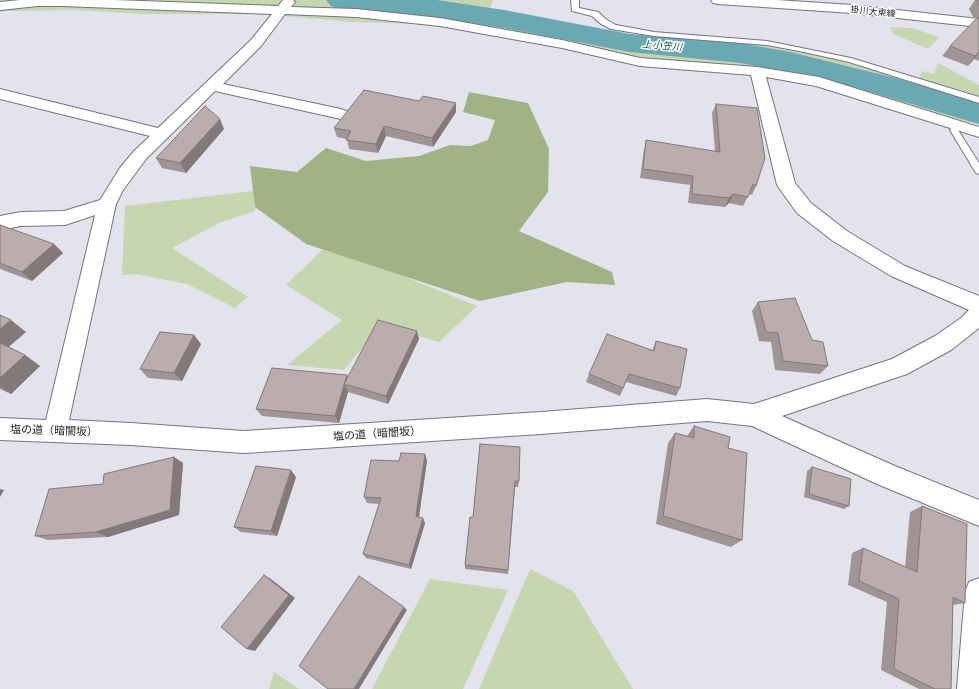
<!DOCTYPE html>
<meta charset="utf-8">
<style>
body{margin:0}
canvas{display:block;background:#e3e3ee}
</style>
<canvas width="979" height="689"></canvas>
<script>
const c = document.querySelector('canvas').getContext('2d');
c.lineJoin = 'round';
function fill(path, color) {
  c.fillStyle = color;
  c.fill(path, 'evenodd');
}
function toPath(rows) {
  const path = new Path2D();
  for (const r of rows) {
    path.moveTo(r[0], r[1]);
    for (let i = 2; i < r.length; i += 2) path.lineTo(r[i], r[i + 1]);
  }
  return path;
}
function stroke(path, color, width, dash) {
  c.strokeStyle = color;
  c.lineWidth = width;
  c.lineCap = dash ? 'butt' : 'round';
  c.setLineDash(dash || []);
  c.stroke(path);
}
function drawText(font, color, halo, rows, align = 'center') {
  c.font = font + ' Literata,"Noto Sans JP",serif';
  c.lineWidth = 3;
  c.setLineDash([]);
  c.textBaseline = 'middle';
  c.strokeStyle = halo;
  c.fillStyle = color;
  for (const [text, x, y, turn = 0] of rows) {
    c.save();
    c.translate(x, y);
    c.rotate((+turn || 0) * Math.PI / 180);
    c.textAlign = isNaN(turn) ? turn : align;
    if (halo) c.strokeText(text, 0, 0);
    c.fillText(text, 0, 0);
    c.restore();
  }
}
const green = toPath([
 [0,0,493,0,490,9,530,15,623,35,694,40,747,41,804,50,883,73,979,104,979,125,819,82,604,54,420,24,352,22,261,14,145,14,72,10,7,11,0,12],
 [890,27,912,28,939,37,928,49,893,34],
 [938,63,979,85,979,96,919,78,922,71,934,74],
 [253,191,255,211,219,223,172,248,248,297,235,308,187,284,136,274,122,275,125,206],
 [327,245,477,306,439,342,381,325,344,370,287,365,342,320,286,285],
 [530,569,573,591,633,689,479,689],
 [430,579,508,590,463,689,372,689],
 [274,672,299,689,269,689]
]);
const forest = toPath([
 [469,92,528,103,549,149,548,192,519,231,612,272,615,285,567,282,480,301,306,244,255,207,250,166,297,172,326,148,366,161,419,156,450,145,471,146,488,140,495,120,463,112]
]);
const river = toPath([
 [326,0,437,0,504,10,630,34,740,43,790,52,891,77,979,102,979,124,867,91,789,72,740,63,630,52,504,28,437,18,341,9,331,6,326,0]
]);
const lane = toPath([
 [571,0,579,0,579,8,598,12,607,20,616,25,654,32,767,41,851,58,979,97,979,103,849,62,804,52,767,45,654,36,611,29,601,24,592,16,572,11,571,0],
 [956,122,960,125,958,130,979,163,979,174,976,173,950,130,953,123,956,122]
]);
const street = toPath([
 [20,0,114,0,278,6,283,0,293,0,295,2,291,7,356,9,440,18,562,40,640,58,757,67,819,77,979,127,979,137,816,86,766,77,795,183,811,203,847,231,905,266,979,296,979,328,951,350,907,374,782,416,895,466,979,500,979,526,877,484,752,426,707,421,541,434,244,453,131,445,0,440,0,418,46,420,95,215,65,225,21,226,0,230,0,216,21,212,64,211,100,200,120,168,134,151,150,136,0,99,0,89,158,128,251,40,272,14,62,6,38,6,0,10,0,2,20,0],
 [285,14,356,17,440,26,562,48,640,66,751,75,777,185,797,213,833,241,891,276,969,310,961,318,935,336,892,359,754,404,707,399,541,412,244,431,131,423,69,420,116,204,123,190,146,159,215,91,341,119,347,117,349,114,347,111,341,109,223,84,261,46,285,14],
 [979,578,979,689,957,689,965,592,969,582,979,578]
]);
const primary = toPath([
 [711,0,777,0,852,5,979,19,979,27,852,13,718,4,713,3,711,0]
]);
const wall = toPath([
 [975,0,979,0,979,61,974,59,968,66,942,56,950,46,977,18,973,17,969,9],
 [419,101,456,103,456,112,433,147,386,136,378,153,349,149,347,139,337,137,334,128],
 [716,104,756,186,752,195,749,194,743,206,729,203,725,207,688,203,690,185,640,178,644,149,646,140,715,152,712,113],
 [224,129,186,173,162,168,156,158],
 [0,225,54,244,63,253,32,281,0,269],
 [758,302,812,340,828,366,820,374,775,370,771,342,759,341,752,311],
 [0,315,26,332,8,347,25,355,40,366,11,394,0,389],
 [419,339,388,404,348,392,339,423,262,416,256,409,348,377],
 [656,341,680,388,676,396,626,382,620,396,586,382,589,374,652,351],
 [201,344,182,381,148,378,140,369],
 [694,426,728,448,742,540,731,547,656,524,668,443,675,433,687,436],
 [480,444,519,481,518,487,515,487,508,574,465,569,465,565,473,517],
 [425,454,427,461,419,517,425,523,411,569,366,558,363,554,379,504,367,503,364,497,399,461],
 [174,457,183,463,179,515,108,537,48,540,35,536,103,484],
 [812,467,849,506,844,509,804,497,807,471],
 [296,477,277,536,241,532,234,527],
 [922,506,965,603,953,605,951,689,919,689,881,670,887,602,848,585,852,553,863,548,905,567,910,512]
]);
const shadedWall = toPath([
 [979,52,974,59,968,66,975,56],
 [456,103,456,112,433,147,432,138],
 [220,119,224,129,186,173,180,163],
 [384,126,386,136,378,153,376,144],
 [733,194,729,203,725,207,729,198],
 [54,244,63,253,32,281,22,272],
 [11,320,26,332,5,350,0,346,0,329],
 [417,331,419,339,388,404,386,396],
 [194,335,201,344,182,381,174,373],
 [25,355,40,366,11,394,0,387,0,378],
 [347,375,350,383,344,384,348,392,339,423,335,416],
 [425,454,427,461,418,522,416,516],
 [174,457,183,463,179,515,108,537,96,532],
 [291,470,296,477,277,536,271,531],
 [0,489,4,490,0,497],
 [423,518,425,523,411,569,409,565],
 [264,575,271,579,295,598,255,651,247,649],
 [404,607,407,610,359,689,354,689]
]);
const building = toPath([
 [976,0,979,0,979,5,976,0],
 [977,18,979,18,979,52,975,56,950,46,977,18],
 [364,90,419,101,423,96,456,103,432,138,384,126,376,144,346,140,351,131,334,128,364,90],
 [716,104,757,108,765,158,756,186,753,184,748,197,733,194,729,198,692,194,693,176,643,169,646,140,720,152,716,104],
 [205,106,220,119,180,163,156,158,205,106],
 [0,225,54,244,22,272,0,263,0,225],
 [795,298,812,340,823,342,828,366,783,361,778,333,766,332,758,302,795,298],
 [0,315,11,320,0,329,0,315],
 [378,320,417,331,386,396,344,384,378,320],
 [160,332,194,335,174,373,140,369,160,332],
 [607,334,654,351,656,341,687,349,680,388,629,374,623,388,589,374,607,334],
 [0,343,25,355,0,378,0,343],
 [272,368,347,375,335,416,256,409,272,368],
 [694,426,730,437,728,448,747,453,742,540,663,516,675,433,694,438,694,426],
 [480,444,520,447,519,481,515,481,508,570,465,565,470,517,473,517,480,444],
 [401,453,425,454,416,516,423,518,409,565,363,554,381,498,364,497,371,460,399,461,401,453],
 [174,457,170,510,96,532,35,536,49,489,103,484,104,474,174,457],
 [256,466,291,470,271,531,234,527,256,466],
 [812,467,851,479,849,506,809,494,812,467],
 [922,506,967,524,965,603,953,597,951,689,935,689,894,669,899,599,859,581,863,548,917,572,922,506],
 [264,575,289,595,247,649,221,627,264,575],
 [359,576,404,607,354,689,328,689,299,666,359,576]
]);
const farStreetnames = [
 ["掛川大東線",873,12,6]
];
const farWaternames = [
 ["上小笠川",662,46,5]
];
const streetNames = [
 ["塩の道（暗闇坂）",54,431,2],
 ["塩の道（暗闇坂）",377,434,-4]
];
fill(green, '#c6d6af');
fill(forest, '#a1b385');
fill(river, '#69a9b3');
stroke(lane, '#75757f', 2);
stroke(street, '#75757f', 2);
stroke(primary, '#75757f', 2);
fill(lane, '#fff');
fill(street, '#fff');
fill(primary, '#fff');
fill(wall, '#a09594');
fill(shadedWall, '#827978');
fill(building, '#baadac');
stroke(building, '#827978', 1);
drawText('9px', '#252529', '#fff', farStreetnames);
drawText('italic 10px', '#104a52', '#fff', farWaternames);
drawText('11px', '#252529', '#fff', streetNames);
</script>
